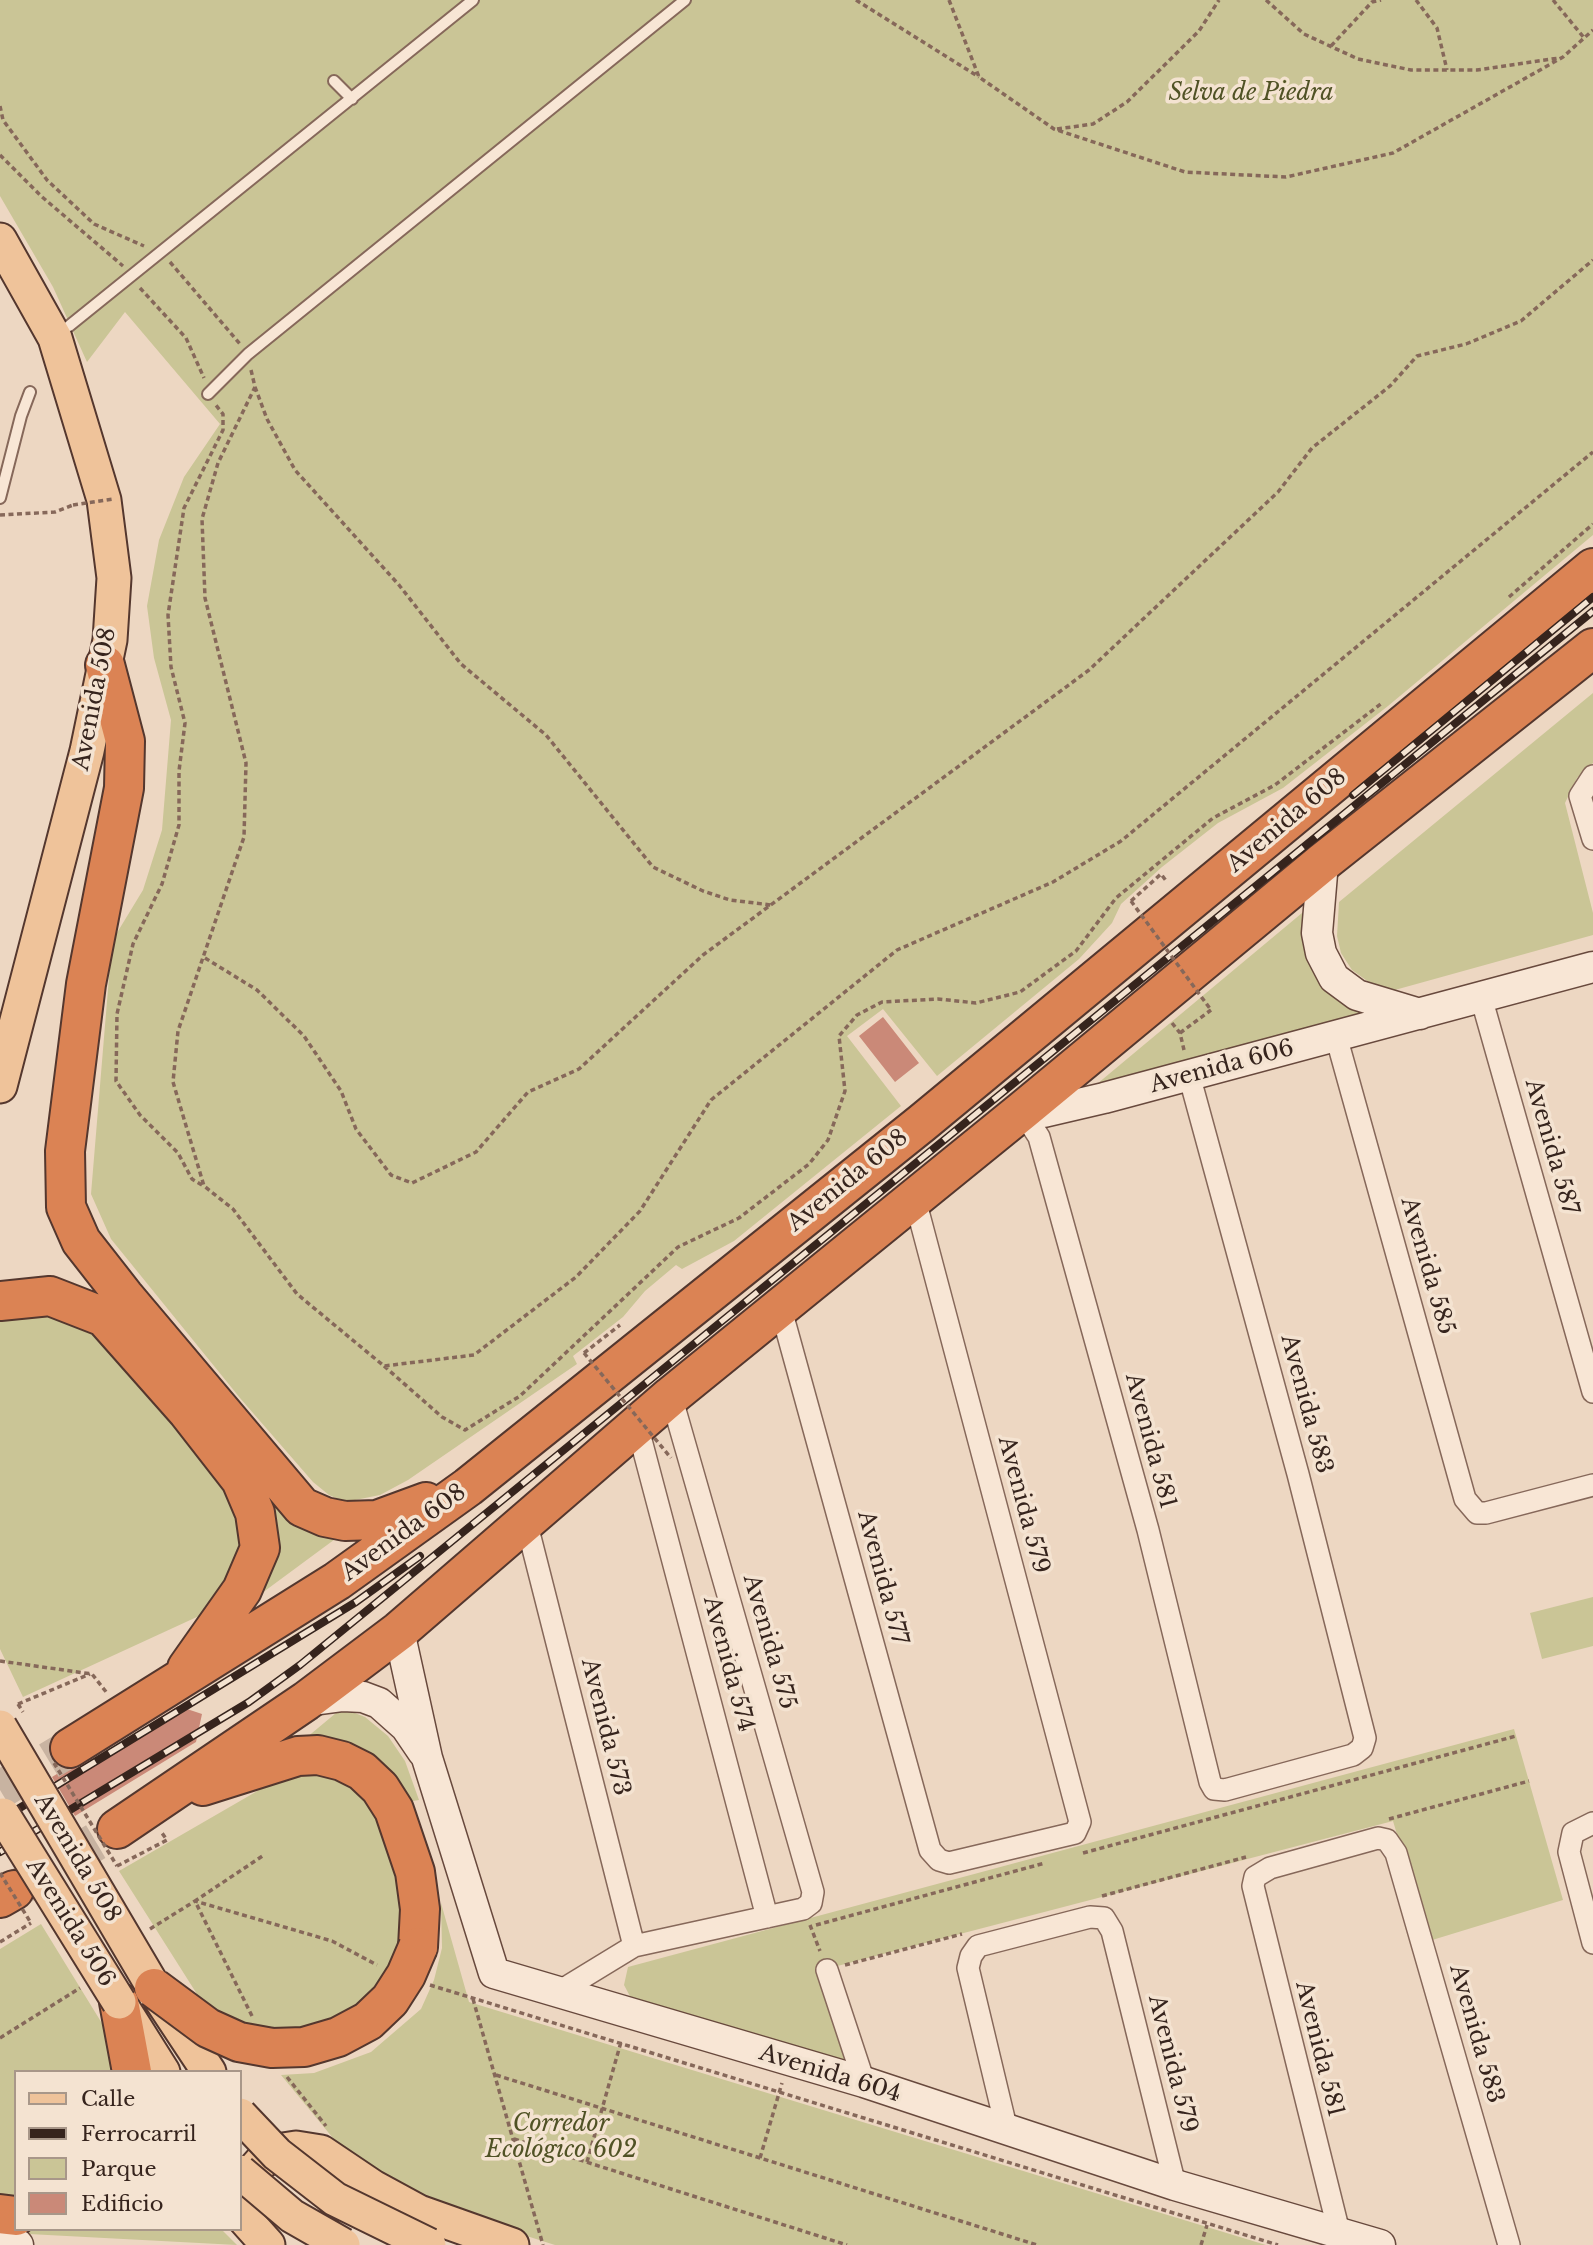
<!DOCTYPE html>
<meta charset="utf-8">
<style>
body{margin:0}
#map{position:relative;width:1593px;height:2245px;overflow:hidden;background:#edd7c2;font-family:"Libre Baskerville",serif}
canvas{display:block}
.legend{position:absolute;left:14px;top:2070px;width:228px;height:161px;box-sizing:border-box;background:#f4e3d1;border:2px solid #a89789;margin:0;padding:9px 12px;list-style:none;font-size:21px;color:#36241d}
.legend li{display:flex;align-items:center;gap:14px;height:35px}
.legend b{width:35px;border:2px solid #a89789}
</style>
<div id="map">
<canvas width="1593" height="2245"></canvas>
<ul class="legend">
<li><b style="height:9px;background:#efc39a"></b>Calle</li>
<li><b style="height:9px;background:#36241d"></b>Ferrocarril</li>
<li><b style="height:19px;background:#cac596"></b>Parque</li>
<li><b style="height:19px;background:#ca8978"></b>Edificio</li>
</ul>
</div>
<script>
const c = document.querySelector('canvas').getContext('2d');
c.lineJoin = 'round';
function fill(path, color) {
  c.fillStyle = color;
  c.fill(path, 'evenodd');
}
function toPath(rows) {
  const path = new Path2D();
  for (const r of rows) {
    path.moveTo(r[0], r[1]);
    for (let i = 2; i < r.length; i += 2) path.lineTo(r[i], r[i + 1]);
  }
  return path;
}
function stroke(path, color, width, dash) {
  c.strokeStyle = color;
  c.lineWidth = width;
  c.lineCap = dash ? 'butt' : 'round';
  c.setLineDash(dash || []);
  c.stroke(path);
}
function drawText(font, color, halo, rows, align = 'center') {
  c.font = font + ' "Libre Baskerville",serif';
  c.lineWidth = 7;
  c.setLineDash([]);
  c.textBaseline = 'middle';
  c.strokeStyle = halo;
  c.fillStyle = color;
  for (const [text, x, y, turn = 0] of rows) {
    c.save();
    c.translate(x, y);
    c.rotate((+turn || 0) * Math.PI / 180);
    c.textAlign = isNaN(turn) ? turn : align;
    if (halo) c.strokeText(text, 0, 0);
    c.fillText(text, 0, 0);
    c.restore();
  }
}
const green = toPath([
 [0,0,1593,0,1593,535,1388,706,1283,788,1218,823,1162,867,1121,904,1112,923,1079,959,937,1076,883,1009,847,1036,901,1106,734,1241,682,1269,676,1265,645,1291,623,1317,573,1356,577,1364,408,1480,380,1495,345,1502,329,1495,313,1482,240,1398,111,1239,91,1194,112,941,143,890,162,830,171,720,154,658,147,606,159,540,184,477,220,424,125,312,87,362,53,287,0,196],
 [1593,693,1593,763,1577,778,1565,803,1593,913,1593,935,1384,993,1352,970,1341,953,1337,936,1339,902],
 [1308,908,1308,947,1390,1012,1085,1094],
 [43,1313,91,1325,235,1491,246,1537,227,1587,199,1616,23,1697,0,1649,0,1322],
 [251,1471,346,1531,258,1596],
 [1593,1597,1593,1646,1542,1659,1530,1613],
 [342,1708,365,1717,388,1736,405,1761,419,1800,407,1802,306,1738],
 [1514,1729,1563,1900,1429,1941,1393,1821,822,1970,850,2068,632,2000,624,1985,628,1967],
 [302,1771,348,1779,369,1798,407,1901,400,1960,351,2015,292,2033,226,2020,202,2002,119,1871,285,1775],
 [441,1903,469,2002,1266,2245,555,2245,448,2211,407,2192,337,2143,281,2075,314,2073,371,2052,421,2009,434,1980,442,1948],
 [41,1924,103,2025,111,2043,117,2072,16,2072,16,2197,0,2198,0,1949],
 [24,2229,221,2229,237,2245,10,2233]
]);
const building = toPath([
 [883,1017,919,1063,895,1082,859,1036],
 [178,1706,202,1714,196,1742,75,1816,52,1777,65,1769,82,1767]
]);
const highwayTunnel = toPath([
 [0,1790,70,1748],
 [14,1890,117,1829]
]);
const path = toPath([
 [856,0,979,77],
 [949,0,979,77,1054,129,1185,172,1286,177,1393,153,1563,57,1593,30],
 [1266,0,1304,34,1358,59,1411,70,1477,70,1559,58],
 [1416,0,1437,28,1447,70],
 [1553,0,1585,39],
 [1331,46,1372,2,1381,0],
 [0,106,3,120,47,180,94,224,144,246],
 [1057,129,1093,124,1127,102,1199,31,1219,0],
 [0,155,41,196,123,266],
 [170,262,240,344],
 [140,288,186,338,204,378],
 [251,370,255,387,218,463,202,519,205,598,246,763,244,837,178,1031,173,1082,204,1186,233,1209,297,1294,384,1366,474,1355,576,1277,640,1211,711,1100,897,950,1053,882,1121,841,1593,452],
 [255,387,267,419,295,470,399,585,461,664,546,735,653,867,703,891,730,900,771,905],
 [0,515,55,512,73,505],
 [1509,597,1593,524],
 [1131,901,1161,874,1167,882],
 [205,958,257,990,304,1036,341,1091,356,1129,391,1175,412,1183,476,1152,528,1092,579,1069,703,955,1089,670,1278,492,1312,448,1390,386,1417,356,1466,344,1521,321,1593,260],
 [1172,1023,1180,1033,1184,1050],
 [1180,1033,1211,1010],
 [202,1185,192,1179,178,1153,140,1115,116,1081,117,1014,133,944,162,884,179,825,179,771,185,723,171,667,168,615,184,508,223,430,223,414,215,404],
 [584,1353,620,1325],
 [384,1366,442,1417,465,1430,520,1396,678,1247,739,1218,809,1164,828,1140,845,1091,839,1036,857,1015,882,1002,938,999,976,1003,1020,992,1076,951,1116,898,1213,818,1275,785,1382,703],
 [0,1661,92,1674,107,1693],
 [18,1704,90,1674],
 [1389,1819,1529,1781],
 [1083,1853,1516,1736],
 [117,1866,167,1840,162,1833],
 [1102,1896,1246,1857],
 [810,1925,820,1951],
 [816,1925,1045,1863],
 [150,1929,195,1901,332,1941,377,1965],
 [0,1942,31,1923],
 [845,1965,962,1934],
 [430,1985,1278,2245],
 [473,1999,543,2245],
 [252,2016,195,1901,264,1855],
 [0,2038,80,1988],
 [496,2075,1037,2245],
 [287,2077,326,2126],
 [514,2139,847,2245],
 [760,2158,782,2083],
 [587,2162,621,2042],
 [1201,2245,1207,2225]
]);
const lane = toPath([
 [334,81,352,99],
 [69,326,473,0],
 [208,394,248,354,685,0],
 [0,498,21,416,30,392]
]);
const street = toPath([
 [1593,776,1580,796,1593,839],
 [1481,997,1593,1392],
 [1336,1036,1465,1499,1477,1513,1486,1513,1593,1485],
 [1022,1111,1039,1137,1148,1530,1210,1782,1214,1789,1225,1790,1353,1755,1362,1748,1365,1738,1298,1474,1189,1075],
 [780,1306,930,1850,939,1860,949,1863,1075,1833,1080,1822,914,1196],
 [637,1425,767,1917],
 [526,1521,634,1946],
 [1593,1823,1573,1833,1569,1852,1593,1943],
 [827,1970,864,2082],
 [557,1993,634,1946,803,1909,811,1903,813,1892,671,1396],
 [1007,2131,968,1968,971,1956,978,1946,1090,1917,1104,1918,1112,1931,1175,2185],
 [1339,2232,1253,1886,1255,1877,1270,1868,1378,1838,1387,1840,1396,1853,1509,2245]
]);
const secondary = toPath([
 [1323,862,1317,933,1321,953,1334,978,1357,995,1420,1014],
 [1022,1111,1044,1112,1104,1098,1593,967],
 [399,1631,427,1758,494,1973,864,2082,1175,2185,1380,2245],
 [306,1701,343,1696,363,1697,379,1703,406,1727,423,1752],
 [0,2243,18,2245]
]);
const primary = toPath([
 [0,240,55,338,104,500,114,578,110,640,87,751,0,1086],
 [160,1998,209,2072],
 [124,2010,163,2072],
 [268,2245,243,2217,243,2193,253,2171,261,2162,283,2150,296,2148,321,2152,373,2187,419,2212,512,2245]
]);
const highway = toPath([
 [105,665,125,741,124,788,86,984,65,1151,66,1207,81,1241,124,1296,302,1507,325,1517,345,1521,377,1520,426,1502],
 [0,1301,50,1296,104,1317,188,1412,241,1480,255,1513,260,1548,242,1590,187,1668],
 [70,1748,337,1581,468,1487,922,1123,1593,568],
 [203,1786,298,1756,318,1755,342,1761,362,1771,380,1788,394,1810,415,1872,420,1909,418,1947],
 [117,1829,306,1701,399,1631,671,1396,1022,1111,1323,862,1593,648],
 [0,1898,14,1890],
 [119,2002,132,2072],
 [0,2214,16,2216]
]);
const rail = toPath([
 [1353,795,1593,597],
 [0,1820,356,1602,420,1556],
 [0,1852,249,1702,300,1665,1593,611]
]);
const pathBridge = toPath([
 [73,505,114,499],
 [1131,901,1211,1010],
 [584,1353,671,1458],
 [18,1704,23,1712],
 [54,1763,117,1866],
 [0,1873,31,1923]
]);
const primaryBridge = toPath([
 [0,1727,154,1988],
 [3,1815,119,2002],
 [240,2115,277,2154,335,2199,429,2245],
 [240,2172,292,2216,343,2245]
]);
const highwayBridge = toPath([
 [154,1988,208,2028,239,2042,272,2048,304,2047,338,2037,368,2021,390,2000,406,1975,418,1947]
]);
const parkNames = [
 ["Selva de Piedra",1251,94],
 ["Corredor",561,2125],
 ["Ecológico 602",561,2151]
];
const streetNames = [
 ["Avenida 508",95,699,-79],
 ["Avenida 608",1287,821,-40],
 ["Avenida 606",1222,1067,-15],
 ["Avenida 587",1551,1147,74],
 ["Avenida 608",848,1181,-39],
 ["Avenida 585",1427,1266,74],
 ["Avenida 583",1306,1404,75],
 ["Avenida 581",1150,1441,75],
 ["Avenida 579",1023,1505,75],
 ["Avenida 608",404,1533,-36],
 ["Avenida 577",882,1578,75],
 ["Avenida 575",769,1642,74],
 ["Avenida 574",728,1664,75],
 ["Avenida 573",605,1727,76],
 ["Avenida 508",77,1858,59],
 ["Avenida 506",70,1923,58],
 ["Avenida 583",1476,2034,74],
 ["Avenida 581",1319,2049,76],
 ["Avenida 579",1172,2064,76],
 ["Avenida 604",830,2074,17]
];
fill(green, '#cac596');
fill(building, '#ca8978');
stroke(highwayTunnel, '#c8b3a1', 38, [38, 19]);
stroke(lane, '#86685a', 14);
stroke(street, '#86685a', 24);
stroke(secondary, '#68493d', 33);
stroke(primary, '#54372e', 37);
stroke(highway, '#54372e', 42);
stroke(path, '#86685a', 3.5, [5, 3.5]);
stroke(lane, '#f8e6d5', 10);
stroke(street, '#f8e6d5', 21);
stroke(secondary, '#f8e6d5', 30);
stroke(primary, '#efc39a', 33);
stroke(highway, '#db8354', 38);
stroke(rail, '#36241d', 8);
stroke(rail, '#f4e3d1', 5, [16]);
stroke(primaryBridge, '#54372e', 37, []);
stroke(highwayBridge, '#54372e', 42, []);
stroke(pathBridge, '#86685a', 3.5, [5, 3.5]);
stroke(primaryBridge, '#efc39a', 33);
stroke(highwayBridge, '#db8354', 38);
drawText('italic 23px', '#505225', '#f4e3d1', parkNames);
drawText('23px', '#36241d', '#f4e3d1', streetNames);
</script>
